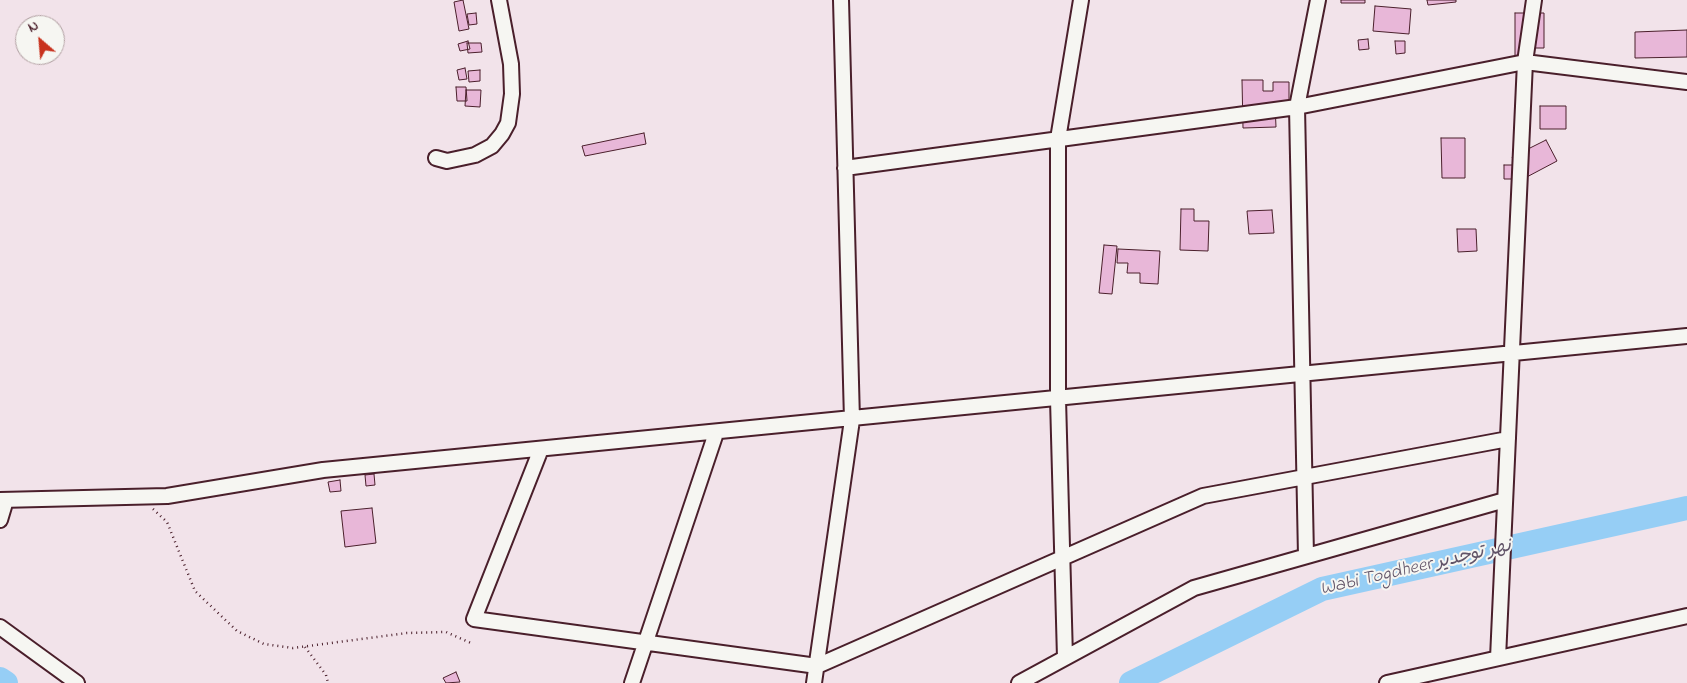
<!DOCTYPE html>
<meta charset="utf-8">
<style>
body{margin:0}
#map{position:relative;width:1687px;height:683px;overflow:hidden;background:#f2e3ea;font-family:"Indie Flower",sans-serif}
canvas{display:block}
.north{position:absolute;left:15px;top:15px;width:50px;height:50px;box-sizing:border-box;background:#f6f6f2;border:1px solid #b1a0a2;border-radius:50%;rotate:333deg;font-size:14px;font-weight:700;line-height:20px;text-align:center;color:#4a1f2b}
.north::after{content:'';display:block;margin:auto;width:18px;height:22px;background:#c8321e;clip-path:polygon(50% 0,100% 100%,50% 72%,0 100%)}
</style>
<div id="map">
<canvas width="1687" height="683"></canvas>
<div class="north">N</div>
</div>
<script>
const c = document.querySelector('canvas').getContext('2d');
c.lineJoin = 'round';
function toPath(rows) {
  const path = new Path2D();
  for (const r of rows) {
    path.moveTo(r[0], r[1]);
    for (let i = 2; i < r.length; i += 2) path.lineTo(r[i], r[i + 1]);
  }
  return path;
}
function stroke(path, color, width, dash) {
  c.strokeStyle = color;
  c.lineWidth = width;
  c.lineCap = dash ? 'butt' : 'round';
  c.setLineDash(dash || []);
  c.stroke(path);
}
function fill(path, color) {
  c.fillStyle = color;
  c.fill(path, 'evenodd');
}
function drawText(font, color, halo, rows, align = 'center') {
  c.font = font + ' "Indie Flower","Playpen Sans Arabic",sans-serif';
  c.lineWidth = 4;
  c.setLineDash([]);
  c.textBaseline = 'middle';
  c.strokeStyle = halo;
  c.fillStyle = color;
  for (const [text, x, y, turn = 0] of rows) {
    c.save();
    c.translate(x, y);
    c.rotate((+turn || 0) * Math.PI / 180);
    c.textAlign = isNaN(turn) ? turn : align;
    if (halo) c.strokeText(text, 0, 0);
    c.fillText(text, 0, 0);
    c.restore();
  }
}
const river = toPath([
 [0,679,6,683],
 [1131,683,1322,589,1687,508]
]);
const building = toPath([
 [463,0,469,29,459,31,454,2,463,0],
 [1341,0,1365,0,1365,3,1341,3,1341,0],
 [1427,0,1456,0,1456,2,1428,5,1427,0],
 [1375,6,1411,9,1409,34,1373,31,1375,6],
 [476,13,477,24,469,25,467,14,476,13],
 [1515,13,1544,13,1544,48,1533,48,1533,58,1515,58,1515,13],
 [1687,30,1687,57,1635,58,1635,32,1687,30],
 [1368,39,1369,49,1359,50,1358,40,1368,39],
 [468,41,470,49,460,51,458,44,468,41],
 [1395,41,1405,41,1405,53,1396,54,1395,41],
 [467,43,481,43,482,52,468,53,467,43],
 [465,68,467,79,459,80,457,70,465,68],
 [480,70,480,81,469,82,468,71,480,70],
 [1242,80,1263,80,1263,91,1273,91,1273,82,1289,82,1289,104,1275,104,1276,127,1243,128,1242,80],
 [456,87,466,87,467,101,457,101,456,87],
 [466,90,481,90,480,107,465,106,466,90],
 [1540,106,1566,106,1566,129,1540,129,1540,106],
 [644,133,646,144,585,156,582,146,644,133],
 [1441,138,1465,138,1465,178,1442,178,1441,138],
 [1546,140,1557,161,1523,179,1512,157,1546,140],
 [1504,165,1513,165,1513,179,1504,179,1504,165],
 [1181,209,1194,209,1194,221,1209,221,1208,251,1180,250,1181,209],
 [1272,210,1274,233,1249,234,1247,211,1272,210],
 [1457,229,1476,229,1477,251,1458,252,1457,229],
 [1104,245,1117,246,1112,294,1099,293,1104,245],
 [1118,249,1160,251,1158,284,1140,283,1140,273,1127,273,1128,263,1117,263,1118,249],
 [374,474,375,485,366,486,365,475,374,474],
 [340,480,341,491,330,492,328,482,340,480],
 [372,508,376,543,345,547,341,511,372,508],
 [456,672,460,682,446,683,443,678,456,672]
]);
const path = toPath([
 [153,509,167,522,195,591,237,631,264,644,293,648,407,633,446,632,471,643],
 [305,647,326,675,328,683]
]);
const minor = toPath([
 [436,158,447,161,475,155,492,146,502,134,508,123,512,94,511,64,499,0],
 [845,168,1297,107,1525,62,1687,82],
 [541,449,474,619,817,666,1203,496,1508,439],
 [0,500,167,496,323,470,1687,336],
 [0,520,6,500],
 [1306,556,1297,107,1318,0],
 [0,627,77,683],
 [1065,658,1058,399,1058,139,1081,0],
 [1498,658,1525,62,1534,0],
 [632,683,716,433],
 [814,683,852,420,841,0],
 [1019,683,1194,588,1505,500],
 [1387,683,1687,616]
]);
const waterNames = [
 ["Wabi Togdheer نهر توجدير",1416,569,-13]
];
stroke(river, '#96cef5', 24);
fill(building, '#e8b7d8');
stroke(building, '#4a1f2b', 1);
stroke(minor, '#4a1f2b', 18);
stroke(path, '#4a1f2b', 2.5, [1, 4]);
stroke(minor, '#f6f6f2', 14);
drawText('italic 19px', '#615468', '#f6f6f2', waterNames);
</script>
